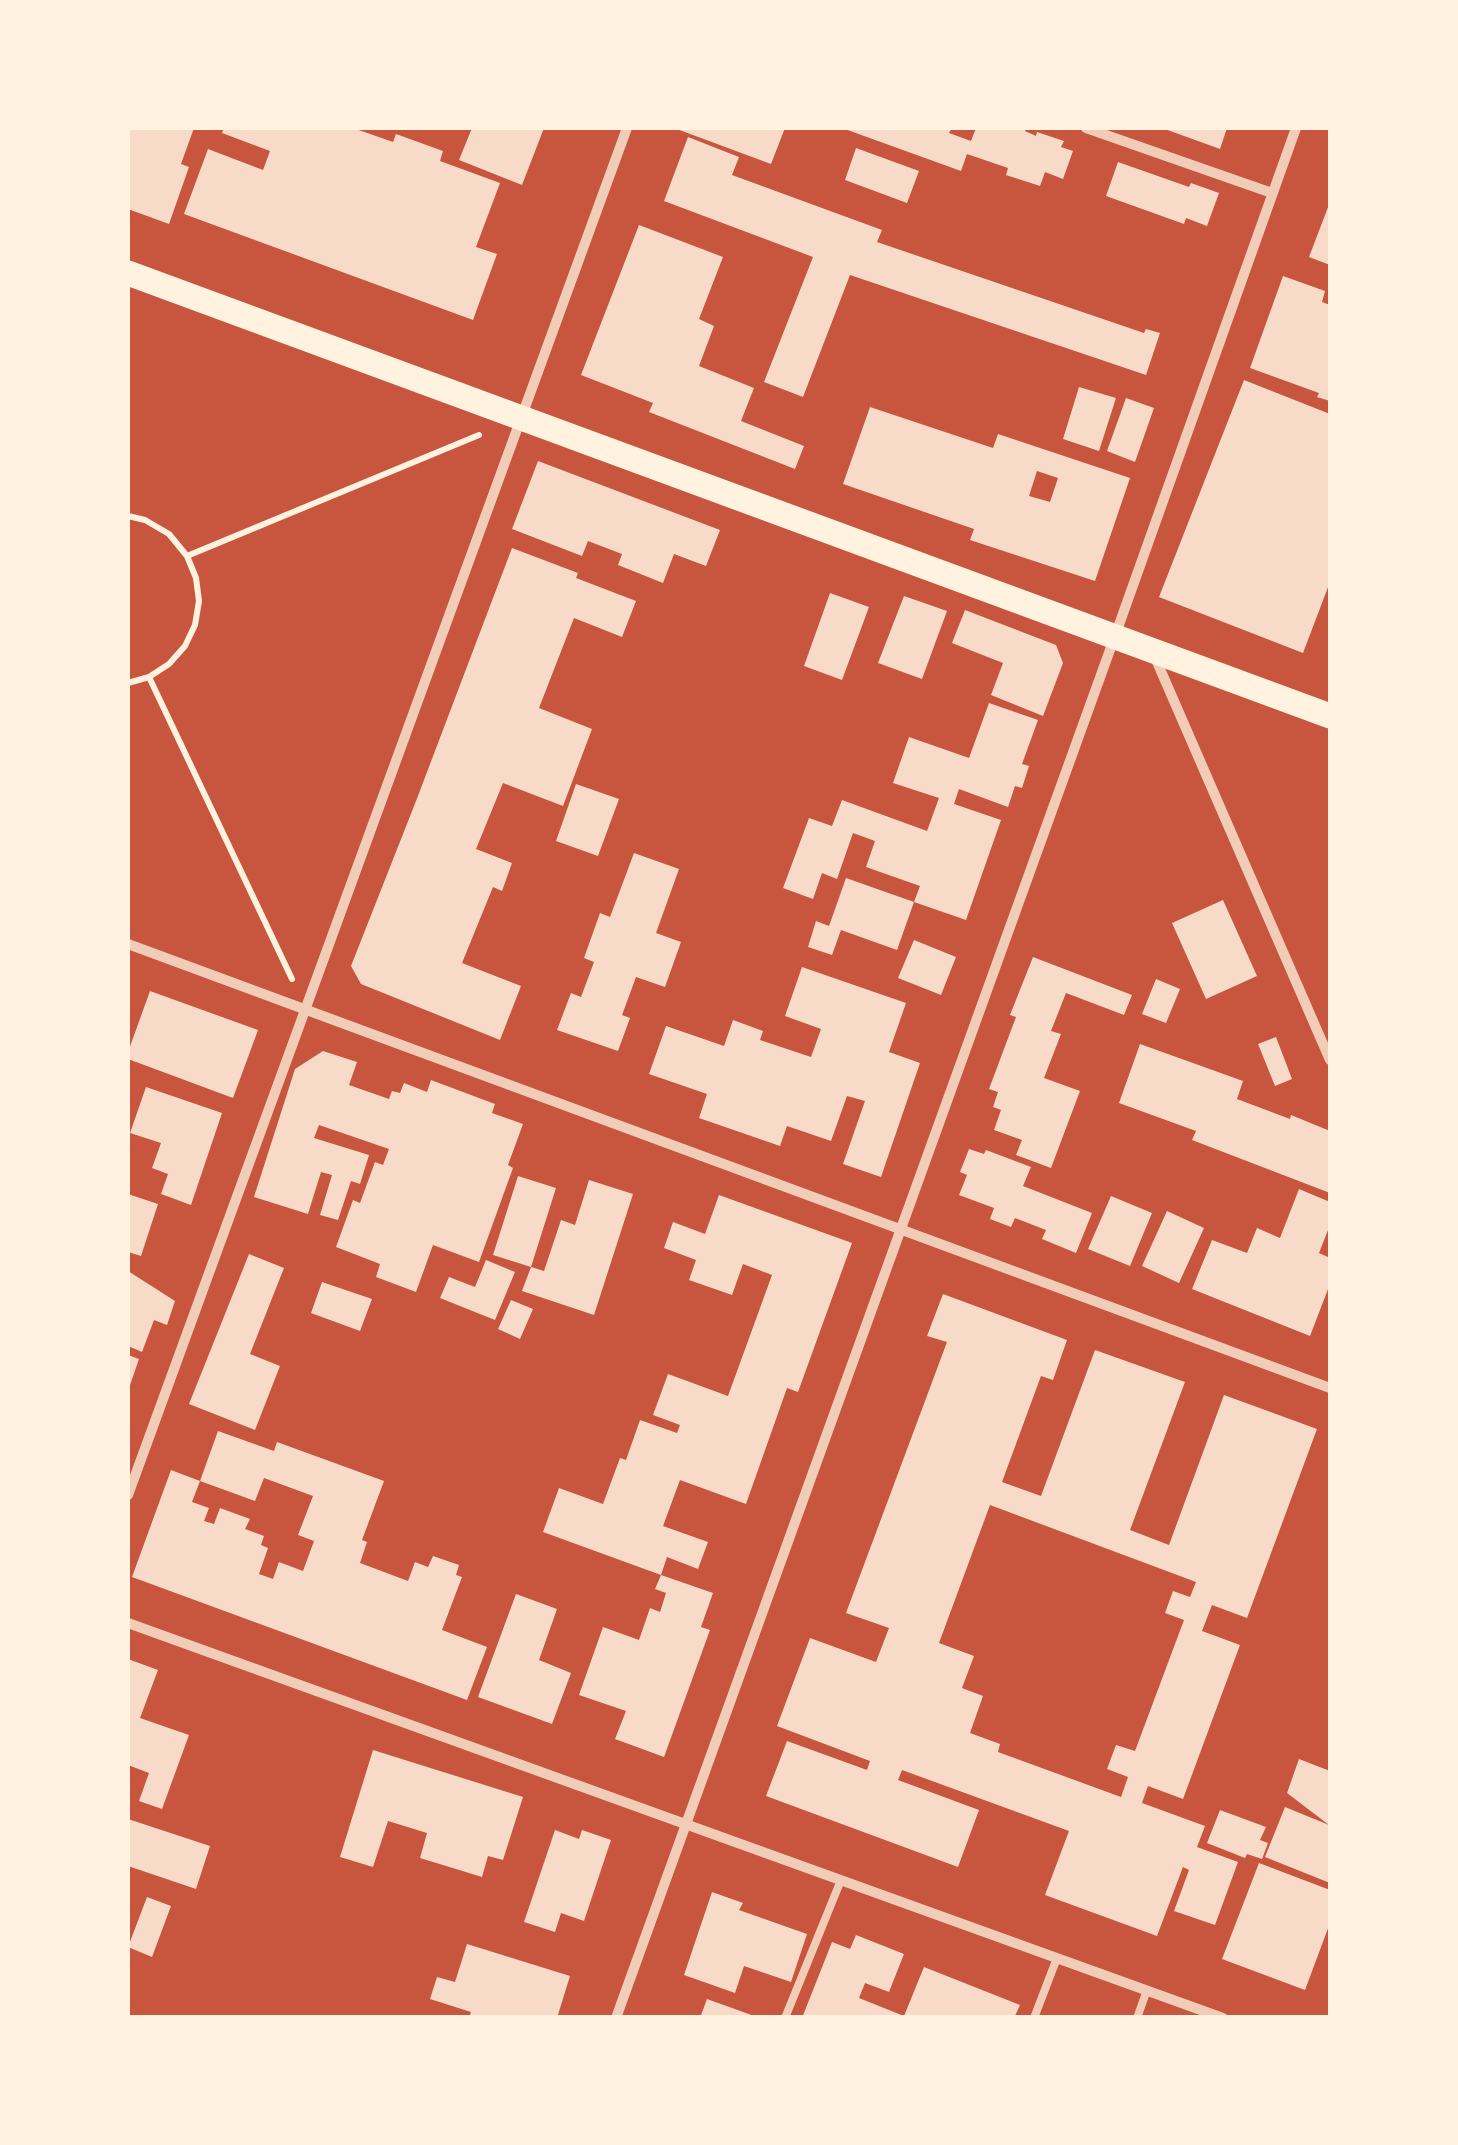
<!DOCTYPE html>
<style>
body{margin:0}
#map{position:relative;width:1458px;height:2145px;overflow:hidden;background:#c8553d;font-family:"Libre Baskerville",serif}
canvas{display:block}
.frame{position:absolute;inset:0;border:130px solid #fff3e0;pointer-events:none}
</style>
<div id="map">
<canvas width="1458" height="2145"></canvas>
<div class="frame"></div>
</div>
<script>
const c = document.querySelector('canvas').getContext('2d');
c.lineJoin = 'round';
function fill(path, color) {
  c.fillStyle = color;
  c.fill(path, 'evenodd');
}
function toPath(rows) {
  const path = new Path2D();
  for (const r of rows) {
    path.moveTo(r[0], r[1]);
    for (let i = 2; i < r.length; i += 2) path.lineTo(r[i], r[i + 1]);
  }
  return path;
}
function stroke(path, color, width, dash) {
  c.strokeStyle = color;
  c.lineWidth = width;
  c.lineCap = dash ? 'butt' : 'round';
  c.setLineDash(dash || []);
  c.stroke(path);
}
const building = toPath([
 [130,128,194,128,181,164,189,167,169,224,128,209,128,134],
 [224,128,353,128,393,142,396,134,443,151,440,161,500,183,476,247,497,254,473,320,184,214,208,149,263,170,270,151,222,133],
 [472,128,544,128,522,185,459,160],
 [674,128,785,128,771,164],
 [842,128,952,128,949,133,971,141,976,128,1026,128,1025,131,1036,136,1037,132,1064,141,1061,147,1073,151,1063,179,1045,172,1040,186,1006,175,1008,168,967,154,961,171],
 [1162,128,1227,128,1220,149],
 [688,137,739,157,732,175,882,230,877,242,1144,333,1146,329,1160,333,1146,375,850,275,803,397,764,382,813,257,664,201],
 [856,148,919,171,907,203,845,180],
 [1118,162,1189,187,1191,183,1219,193,1207,226,1186,218,1184,224,1106,196],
 [1330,202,1330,265,1309,257],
 [639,225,723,257,699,319,714,326,699,366,754,388,741,421,804,446,795,469,649,412,653,403,581,375],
 [1283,276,1325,291,1322,302,1330,305,1330,401,1317,397,1319,393,1250,368],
 [1244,380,1330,414,1330,433,1328,440,1330,441,1330,582,1303,653,1159,597],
 [1079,387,1116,398,1099,451,1063,439],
 [1126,398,1154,408,1135,462,1107,451],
 [870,407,993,448,998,434,1130,478,1095,581,970,540,974,529,843,484],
 [1037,471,1058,478,1050,502,1029,496],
 [538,461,720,530,706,566,674,554,663,583,618,565,622,554,588,541,582,556,512,529],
 [512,548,578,573,576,578,636,601,622,637,574,618,539,708,592,729,563,806,503,783,476,849,512,863,502,891,493,887,462,963,521,986,500,1040,361,984,351,966,416,801],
 [830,593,869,607,842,680,804,666],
 [904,596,947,611,922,679,878,663],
 [965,610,1056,645,1063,663,1043,716,991,695,1003,663,952,643],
 [989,703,1038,720,1022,764,1029,766,1022,788,1015,786,1008,807,959,789,954,804,1001,820,966,920,914,902,897,950,841,930,832,955,808,947,816,921,829,926,846,878,914,902,920,886,866,867,875,841,853,833,837,879,822,873,813,899,783,888,809,818,832,826,842,800,927,831,939,798,893,783,909,737,969,758],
 [576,784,619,799,598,856,556,841],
 [634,853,679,869,656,933,681,942,665,987,636,977,622,1015,630,1018,618,1051,557,1030,571,993,581,997,594,962,584,958,600,913,610,917],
 [1223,900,1257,976,1206,999,1172,923],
 [914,940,956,957,941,995,898,978],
 [1033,957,1132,995,1124,1015,1066,993,1051,1031,1061,1034,1044,1078,1080,1091,1051,1168,1016,1155,1022,1140,994,1130,1001,1110,993,1107,998,1092,989,1089,1016,1017,1010,1015],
 [802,967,906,1003,889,1052,920,1063,881,1177,843,1164,865,1101,847,1096,831,1141,787,1126,780,1146,699,1118,707,1094,649,1074,666,1026,724,1046,733,1020,763,1031,760,1040,811,1057,821,1029,785,1016],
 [1156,979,1180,989,1166,1023,1142,1014],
 [150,991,258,1030,233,1098,128,1059,128,1052],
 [1276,1037,1292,1079,1275,1086,1258,1044],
 [1140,1044,1243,1081,1237,1099,1290,1119,1291,1115,1330,1131,1330,1193,1192,1140,1196,1131,1119,1103],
 [323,1051,357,1062,349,1085,389,1099,392,1091,400,1093,404,1083,427,1092,431,1080,495,1104,492,1113,523,1124,508,1165,513,1168,479,1262,433,1245,416,1292,376,1277,380,1264,336,1247,353,1200,360,1203,375,1162,383,1165,389,1149,319,1125,314,1138,369,1155,360,1184,351,1181,338,1220,320,1215,332,1175,321,1172,308,1214,254,1197,295,1069],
 [146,1087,222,1113,191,1205,161,1194,168,1174,152,1168,161,1143,130,1133],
 [969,1149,984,1154,986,1150,1031,1167,1023,1186,1092,1213,1076,1253,1042,1239,1046,1230,1015,1218,1011,1227,990,1219,994,1208,959,1195,967,1175,960,1172],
 [518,1176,556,1188,531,1267,544,1271,561,1220,575,1225,589,1180,633,1194,594,1315,522,1291,531,1267,493,1255],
 [1299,1189,1330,1202,1330,1225,1319,1253,1330,1258,1330,1284,1310,1336,1192,1289,1212,1240,1247,1253,1257,1228,1280,1238],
 [128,1194,158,1204,141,1256,128,1252],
 [719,1195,852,1243,798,1392,787,1388,746,1504,680,1480,663,1526,708,1542,698,1569,667,1557,661,1575,543,1532,559,1488,603,1504,620,1458,626,1460,640,1420,677,1433,680,1425,653,1415,668,1374,728,1396,772,1275,743,1264,732,1295,689,1280,696,1260,664,1248,673,1222,705,1234],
 [1111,1196,1152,1213,1130,1266,1088,1249],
 [1167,1211,1204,1228,1179,1283,1142,1266],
 [249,1254,284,1268,250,1354,280,1366,255,1430,189,1404],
 [486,1260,515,1272,495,1320,440,1298,449,1277,475,1287],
 [128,1271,175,1301,167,1325,154,1320,142,1352,128,1346],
 [322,1282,372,1299,360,1331,311,1313],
 [943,1294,1067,1340,1053,1380,1041,1376,1002,1482,1041,1496,1095,1350,1185,1382,1130,1530,1169,1545,1224,1395,1317,1429,1247,1618,1212,1605,1202,1631,1240,1645,1183,1799,1148,1786,1142,1803,1205,1826,1197,1847,1238,1862,1215,1925,1174,1911,1189,1870,1183,1867,1157,1936,1045,1895,1069,1831,902,1770,898,1780,979,1810,958,1867,766,1796,787,1741,867,1770,870,1761,777,1726,810,1638,876,1662,889,1628,846,1613,947,1342,927,1336],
 [990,1505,1196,1582,1190,1597,1173,1591,1165,1613,1184,1620,1135,1751,1116,1745,1107,1769,1128,1777,1121,1797,998,1752,1000,1744,970,1733,983,1696,962,1688,974,1656,939,1643],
 [511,1300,533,1309,520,1339,498,1329],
 [128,1355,139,1359,128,1391],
 [218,1431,274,1451,277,1442,384,1481,362,1540,367,1542,360,1563,408,1581,415,1562,428,1567,433,1556,459,1565,456,1575,462,1577,442,1630,487,1647,467,1700,132,1577,171,1470,200,1481],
 [264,1478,313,1496,298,1535,314,1541,303,1571,279,1562,273,1579,259,1574,268,1548,261,1545,264,1536,245,1529,250,1519,220,1508,214,1524,204,1521,209,1508,192,1502,200,1481,255,1501],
 [661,1575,713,1593,701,1627,710,1630,664,1757,615,1739,626,1711,579,1695,603,1627,639,1640,650,1608,660,1612,666,1593,655,1589],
 [516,1594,557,1609,539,1660,571,1673,552,1724,478,1697],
 [128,1659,158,1670,140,1718,189,1735,162,1809,139,1801,149,1773,128,1765],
 [373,1750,523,1797,503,1860,488,1856,482,1877,420,1858,427,1833,388,1821,373,1867,340,1857],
 [1299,1759,1330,1771,1330,1883,1265,1857,1285,1807,1329,1825,1287,1793],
 [1220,1810,1266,1827,1260,1840,1268,1843,1262,1859,1247,1854,1245,1858,1207,1843],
 [128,1819,210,1846,196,1889,128,1866],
 [555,1830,579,1839,582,1830,611,1840,584,1921,561,1913,555,1932,524,1922],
 [1259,1863,1330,1890,1330,1923,1305,1990,1222,1959],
 [712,1892,743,1903,739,1910,807,1934,791,1982,744,1966,735,1993,684,1975],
 [147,1897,171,1906,152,1957,128,1947],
 [856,1935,904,1954,889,1992,865,1983,859,1998,904,2016,924,1967,1020,2005,1014,2018,802,2018,832,1942,850,1949],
 [467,1944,570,1976,557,2018,469,2018,471,2012,430,1999,437,1977,455,1982],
 [707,1999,757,2017,757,2018,700,2018]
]);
const path = toPath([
 [128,516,145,520,169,534,187,556,196,578,199,601,195,625,185,646,169,664,149,677,128,683],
 [187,556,479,435],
 [149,677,292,979]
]);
const service = toPath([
 [785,2018,841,1880],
 [1034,2018,1057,1958],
 [1137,2018,1147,1990]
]);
const minor = toPath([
 [1086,128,1272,193],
 [1154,655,1330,1060],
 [128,944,1330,1388],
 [128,1495,627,128],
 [128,1623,1223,2018],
 [616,2018,1115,636,1296,128]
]);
const primary = toPath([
 [128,273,1330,716]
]);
fill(building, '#f7dbc8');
stroke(path, '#fff3e0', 6);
stroke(service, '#f1ccb7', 8);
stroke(minor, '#f1ccb7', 10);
stroke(primary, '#fff3e0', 25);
</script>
